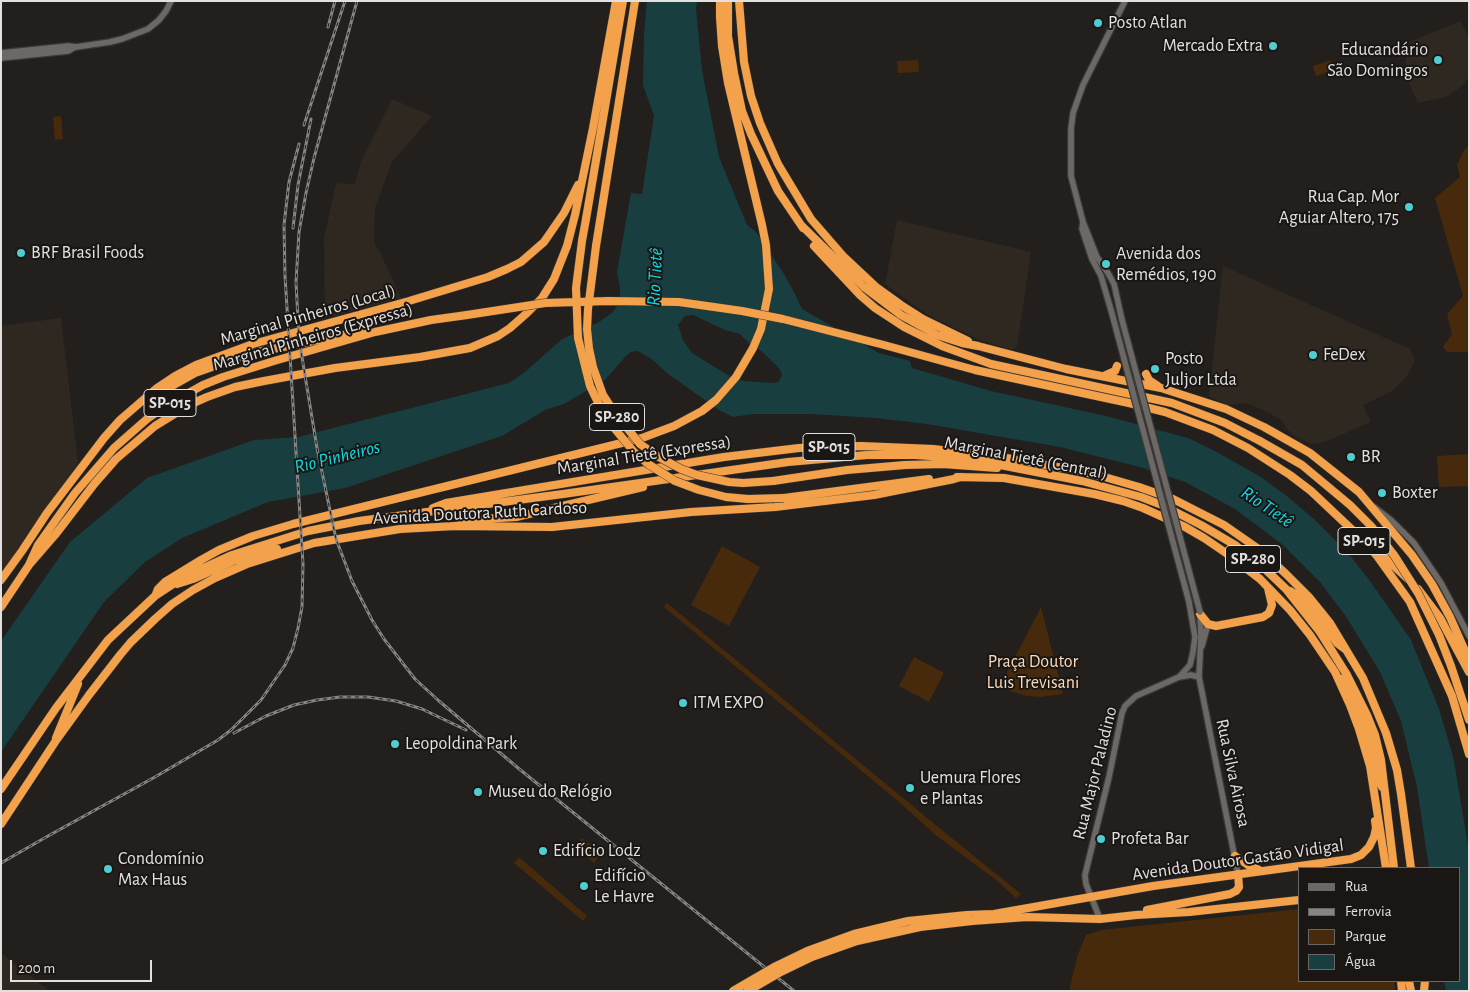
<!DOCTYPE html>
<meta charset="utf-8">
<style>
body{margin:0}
#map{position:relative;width:1470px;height:992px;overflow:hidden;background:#221f1d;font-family:"Alegreya Sans",sans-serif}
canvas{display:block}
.frame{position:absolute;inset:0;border:2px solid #e2e1df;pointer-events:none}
.legend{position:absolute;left:1298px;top:867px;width:162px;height:115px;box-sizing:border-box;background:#191614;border:1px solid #696765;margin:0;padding:6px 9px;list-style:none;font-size:15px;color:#e2e1df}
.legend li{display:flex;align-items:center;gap:10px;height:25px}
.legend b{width:25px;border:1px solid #696765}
.scale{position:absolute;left:10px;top:960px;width:142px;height:22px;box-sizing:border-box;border:2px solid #e2e1df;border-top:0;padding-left:6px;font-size:15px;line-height:18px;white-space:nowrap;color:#e2e1df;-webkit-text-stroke:4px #191614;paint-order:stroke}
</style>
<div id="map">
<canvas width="1470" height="992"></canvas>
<div class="frame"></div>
<ul class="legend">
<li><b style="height:6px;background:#6c6866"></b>Rua</li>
<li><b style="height:6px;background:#878583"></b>Ferrovia</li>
<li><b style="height:14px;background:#472a0c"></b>Parque</li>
<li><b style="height:14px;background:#183e40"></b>Água</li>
</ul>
<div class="scale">200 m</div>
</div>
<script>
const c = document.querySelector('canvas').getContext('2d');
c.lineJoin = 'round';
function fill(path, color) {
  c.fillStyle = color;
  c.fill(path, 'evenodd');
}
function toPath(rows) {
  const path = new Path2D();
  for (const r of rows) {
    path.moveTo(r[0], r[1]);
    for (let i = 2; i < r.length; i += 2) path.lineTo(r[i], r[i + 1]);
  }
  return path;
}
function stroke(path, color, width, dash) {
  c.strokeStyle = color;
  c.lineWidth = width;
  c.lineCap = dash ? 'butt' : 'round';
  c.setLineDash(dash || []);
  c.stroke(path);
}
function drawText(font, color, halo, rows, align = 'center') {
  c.font = font + ' "Alegreya Sans",sans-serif';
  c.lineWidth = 4;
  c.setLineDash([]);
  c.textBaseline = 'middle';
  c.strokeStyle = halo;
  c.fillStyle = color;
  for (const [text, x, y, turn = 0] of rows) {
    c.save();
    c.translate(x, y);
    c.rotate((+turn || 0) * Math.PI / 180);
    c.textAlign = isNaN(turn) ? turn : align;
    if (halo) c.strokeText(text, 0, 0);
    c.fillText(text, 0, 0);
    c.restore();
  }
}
const built = toPath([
 [1461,21,1469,38,1469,77,1462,86,1446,97,1418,103,1406,77,1406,43],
 [392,99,432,116,392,162,375,208,374,242,381,254,401,298,325,318,324,239,336,183,355,184,361,161],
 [897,220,1031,252,1017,347,1011,350,977,339,926,314,885,284],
 [1223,266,1410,349,1415,361,1406,377,1392,391,1363,405,1371,422,1327,441,1315,444,1308,443,1293,435,1286,428,1282,421,1271,414,1252,405,1240,403,1231,405,1222,403,1209,396],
 [61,318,79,471,1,582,1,326],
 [4,955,49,991,1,991,1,957]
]);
const green = toPath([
 [918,60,919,72,898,73,897,61],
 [1331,60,1335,70,1316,76,1313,66],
 [61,116,63,139,55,140,53,117],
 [1469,146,1469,352,1447,352,1443,347,1452,334,1447,314,1463,296,1435,198,1460,177,1457,165,1464,150],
 [1469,454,1469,486,1439,487,1437,456],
 [722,546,760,567,729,626,691,605],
 [667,603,943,831,1021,894,1016,898,995,879,938,837,899,802,664,607],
 [1041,607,1063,694,1041,697,1027,696,999,688],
 [914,657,944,673,929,702,899,686],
 [582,838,601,853,594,863,575,847],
 [519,857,587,916,583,921,514,863],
 [1299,909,1299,981,1394,981,1395,991,1069,991,1078,954,1086,935,1101,930]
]);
const water = toPath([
 [647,1,697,1,696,9,702,70,719,157,747,225,756,232,784,274,795,294,802,309,879,353,910,361,912,368,991,391,1106,416,1188,438,1215,451,1261,477,1288,497,1314,519,1348,553,1370,581,1411,640,1439,709,1450,746,1454,761,1469,851,1469,991,1446,991,1444,981,1459,981,1459,868,1429,868,1417,787,1401,721,1380,672,1347,618,1320,582,1283,545,1235,509,1185,482,1140,467,1060,447,927,424,876,418,811,414,753,414,733,417,719,410,667,373,653,360,638,351,631,352,626,356,605,380,564,404,545,410,502,436,345,488,268,502,182,538,145,562,104,602,1,752,1,641,70,542,147,478,254,440,298,437,509,383,525,372,562,339,599,322,612,313,620,302,620,288,617,272,631,193,642,194,654,116,643,85,644,34],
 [693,315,725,330,740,334,750,344,760,350,775,364,780,370,782,375,780,379,778,382,774,383,743,381,726,374,692,353,683,340,678,325,685,316]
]);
const secondary = toPath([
 [1,53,68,46,76,47,110,42,122,39,148,29,159,20,166,11,171,1],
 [1,58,68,51,75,47],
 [1083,222,1082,229,1092,259,1101,276,1111,310],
 [1122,320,1114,284,1108,273,1097,257,1083,222,1071,176,1071,129,1073,113,1083,85,1125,1],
 [1374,507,1392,521,1414,543,1441,583,1469,636],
 [1200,614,1201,635,1199,677,1238,874],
 [1202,646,1208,624],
 [1179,677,1191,675,1199,677],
 [1100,919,1086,884,1085,875,1109,777,1122,713,1125,706,1136,696,1179,677,1190,665,1193,652,1195,637,1189,602]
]);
const highway = toPath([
 [728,1,728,36,734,73,742,111,751,134,778,191,803,228],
 [739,1,744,62,751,96,760,123,778,164,811,219,844,257,876,287,901,305,923,319,968,341],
 [586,219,623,1],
 [801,225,864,287,901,315,937,335,962,343,978,346,1066,369,1161,388,1226,409,1264,427,1310,453,1359,492,1412,555,1432,584,1450,617,1469,660],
 [596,246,635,1],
 [814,246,860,295,875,308,904,327,942,346,991,364,1172,403,1225,423,1260,441],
 [975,370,1129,403,1165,412,1213,430,1248,448,1290,475,1311,491,1364,541,1377,556,1410,602,1452,696,1469,754],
 [1146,374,1149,380,1158,386],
 [1104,376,1115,371,1117,366],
 [154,396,195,373,235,359,258,352,363,331],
 [957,477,1004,478,1094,494,1123,501,1143,508,1185,527,1204,538,1226,553,1260,579,1290,610,1310,635,1335,672,1350,705,1359,729,1370,766,1386,868],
 [773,481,847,470,905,465,943,464,997,468],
 [784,498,929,479],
 [433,508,446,503,724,457,799,448,861,446,933,449,995,456,1080,471,1101,476,1139,487,1173,499,1224,525,1260,550,1286,574,1309,597,1330,623,1363,678,1386,733,1397,770,1401,794,1411,868],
 [459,524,467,520,516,517,643,487],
 [1378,551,1408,579],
 [29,565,55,535,95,483,116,459,155,426,189,405,207,397,235,387,264,381,335,368,420,357,470,348,498,336,510,328,527,313,542,298,554,279,567,246,575,215,593,128,616,1],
 [1,580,22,551,47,513,104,438,120,420,157,388,175,376,196,365,253,344,409,301,488,277,507,269,521,262,544,242,564,213,578,185],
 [177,584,193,579,233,561,277,549],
 [1418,589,1440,618,1469,672],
 [1290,591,1297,595,1324,625,1337,643,1345,649],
 [156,594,158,589,165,582,201,560,219,550,253,536,293,524,642,438,674,426,702,411,716,400,736,377,753,348,761,329,769,289,766,245,762,225,728,83,722,46,720,17,720,1],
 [1,607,29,565,38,545,75,493,114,448,147,419,167,405,203,385,223,377,274,361,375,332,431,320,467,315],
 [1200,614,1208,624,1216,626,1263,617,1269,613,1272,605,1268,588],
 [1451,666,1469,720],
 [1341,679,1346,684,1359,712,1369,742,1377,777,1382,787],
 [56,738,78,684],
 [1,789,56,708,108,640,155,596,184,577,232,555,308,531,359,521,563,494,788,462,867,455,915,455,945,457,985,462,1082,481,1141,497,1162,505,1201,525,1235,545,1264,568,1286,589,1320,632,1347,675,1367,715,1375,735,1381,760,1394,868],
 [1,824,55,742,89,695,120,655,131,642,155,619,172,604,193,590,215,578,247,564,314,543,400,529,455,526,552,527,691,512,775,507,874,495,954,479,961,477],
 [1235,856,1248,865,1259,870],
 [1147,910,1230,894,1236,891,1239,887,1238,874],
 [967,915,994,914,1153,886,1351,859,1361,855,1369,847,1374,837,1376,828,1375,821],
 [972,921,1027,917,1100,919,1136,915,1189,912,1299,900],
 [1401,981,1402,991],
 [1409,981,1411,991],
 [1424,991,1425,981]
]);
const rail = toPath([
 [357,1,314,158,306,193,299,232,296,282,299,339,317,448,336,539,352,581,372,620,384,639,415,679,439,701,518,768,794,991],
 [328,27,335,1],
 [304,125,345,1],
 [293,228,298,185,311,119],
 [234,733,266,716,294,705,317,700,340,697,368,697,396,701,422,709,466,730],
 [1,863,48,836,155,777,218,740,231,730,261,700,285,665,293,648,298,628,302,607,303,564,285,276,284,225,289,182,299,144]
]);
const secondaryBridge = toPath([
 [1111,310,1189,602],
 [1122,320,1200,612]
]);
const highwayBridge = toPath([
 [586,219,582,241,576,288,578,338,590,386,605,417,634,452,648,464,675,481,699,490,726,497,748,499,784,498],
 [596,246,588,309,587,329,589,348,593,367,603,395,614,412,640,444,657,456,681,469,697,475,729,482,743,483,773,481],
 [467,315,545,303,608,301,679,302,742,311,783,319,884,345,975,370],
 [1260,441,1302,465,1350,505,1371,526,1394,555,1418,593,1439,635,1451,666],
 [733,991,776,966,807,951,854,934,908,921,967,915],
 [748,991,779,973,812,957,857,941,920,927,972,921]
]);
const markers = [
 [1098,23,5,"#51ccd2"],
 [1273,46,5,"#51ccd2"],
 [1438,60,5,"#51ccd2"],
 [1409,207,5,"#51ccd2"],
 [21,253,5,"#51ccd2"],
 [1106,264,5,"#51ccd2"],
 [1313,355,5,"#51ccd2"],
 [1155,369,5,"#51ccd2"],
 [1351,457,5,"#51ccd2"],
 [1382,493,5,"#51ccd2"],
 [683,703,5,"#51ccd2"],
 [395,744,5,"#51ccd2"],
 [910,788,5,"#51ccd2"],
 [478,792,5,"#51ccd2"],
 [1101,839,5,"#51ccd2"],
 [543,851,5,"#51ccd2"],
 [108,869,5,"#51ccd2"],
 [584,886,5,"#51ccd2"]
];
const shields = [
 [170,403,52],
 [617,417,55],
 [829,447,52],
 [1364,541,52],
 [1253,559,55]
];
const shieldNames = [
 ["SP-015",170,403],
 ["SP-280",617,417],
 ["SP-015",829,447],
 ["SP-015",1364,541],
 ["SP-280",1253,559]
];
const poiNames = [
 ["Posto Atlan",1108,23],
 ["Mercado Extra",1263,46,"right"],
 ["Educandário",1428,50,"right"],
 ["São Domingos",1428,71,"right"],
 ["Rua Cap. Mor",1399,197,"right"],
 ["Aguiar Altero, 175",1399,218,"right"],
 ["BRF Brasil Foods",31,253],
 ["Avenida dos",1116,254],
 ["Remédios, 190",1116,275],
 ["FeDex",1323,355],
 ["Posto",1165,359],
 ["Juljor Ltda",1165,380],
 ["BR",1361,457],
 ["Boxter",1392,493],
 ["ITM EXPO",693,703],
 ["Leopoldina Park",405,744],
 ["Uemura Flores",920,778],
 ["e Plantas",920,799],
 ["Museu do Relógio",488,792],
 ["Profeta Bar",1111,839],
 ["Edifício Lodz",553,851],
 ["Condomínio",118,859],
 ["Max Haus",118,880],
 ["Edifício",594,876],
 ["Le Havre",594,897]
];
const streetNames = [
 ["Marginal Pinheiros (Local)",308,315,-16],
 ["Marginal Pinheiros (Expressa)",313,337,-16],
 ["Marginal Tietê (Expressa)",644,455,-9],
 ["Marginal Tietê (Central)",1026,458,11],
 ["Avenida Doutora Ruth Cardoso",480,513,-3],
 ["Rua Major Paladino",1095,773,-76],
 ["Rua Silva Airosa",1233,773,78],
 ["Avenida Doutor Gastão Vidigal",1238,860,-8]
];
const parkNames = [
 ["Praça Doutor",1033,662],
 ["Luis Trevisani",1033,683]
];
const waterNames = [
 ["Rio Tietê",655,277,-87],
 ["Rio Pinheiros",337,457,-14],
 ["Rio Tietê",1267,507,34]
];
fill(built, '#2f2821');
fill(green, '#472a0c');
fill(water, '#183e40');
stroke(secondary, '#3a3937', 8);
stroke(highway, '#3a3937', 9);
stroke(secondary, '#6c6866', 5.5);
stroke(highway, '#f3a14b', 8);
stroke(rail, '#878583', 3);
stroke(rail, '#191614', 1, [4]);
stroke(secondaryBridge, '#3a3937', 8, []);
stroke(highwayBridge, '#3a3937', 9, []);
stroke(secondaryBridge, '#6c6866', 5.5);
stroke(highwayBridge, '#f3a14b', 8);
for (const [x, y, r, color] of markers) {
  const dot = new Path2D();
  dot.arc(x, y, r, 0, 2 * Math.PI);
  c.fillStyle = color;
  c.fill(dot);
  stroke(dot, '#191614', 2);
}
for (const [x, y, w] of shields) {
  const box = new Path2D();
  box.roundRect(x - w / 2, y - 13.5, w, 27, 4);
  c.fillStyle = '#191614';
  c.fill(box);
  stroke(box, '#e2e1df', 1);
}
drawText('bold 16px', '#e2e1df', null, shieldNames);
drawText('18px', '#e2e1df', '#191614', poiNames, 'left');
drawText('18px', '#e2e1df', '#191614', streetNames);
drawText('18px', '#fcdabc', '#191614', parkNames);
drawText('italic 19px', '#10dbe3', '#191614', waterNames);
</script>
